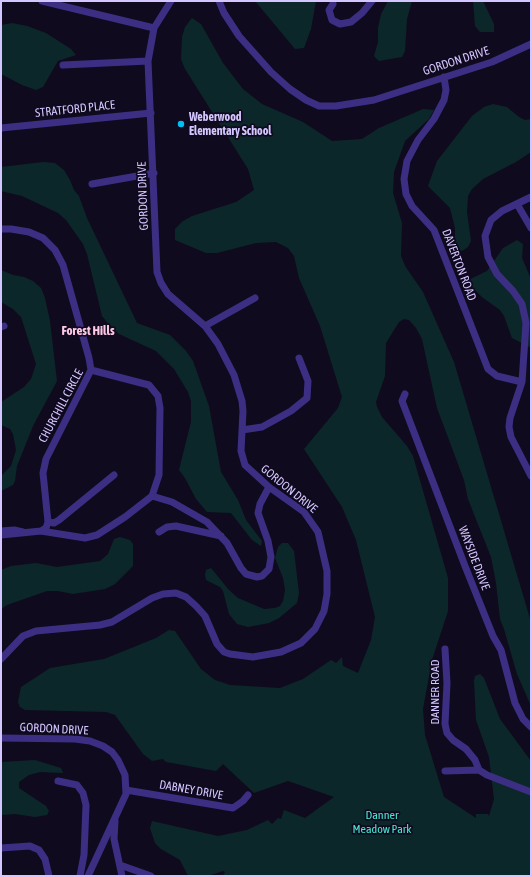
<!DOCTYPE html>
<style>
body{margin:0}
#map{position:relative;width:532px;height:877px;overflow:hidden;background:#100a1f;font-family:"Asap Condensed",sans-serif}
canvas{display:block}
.frame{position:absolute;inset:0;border:2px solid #d4c7ff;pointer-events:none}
</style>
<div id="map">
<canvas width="532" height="877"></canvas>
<div class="frame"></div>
</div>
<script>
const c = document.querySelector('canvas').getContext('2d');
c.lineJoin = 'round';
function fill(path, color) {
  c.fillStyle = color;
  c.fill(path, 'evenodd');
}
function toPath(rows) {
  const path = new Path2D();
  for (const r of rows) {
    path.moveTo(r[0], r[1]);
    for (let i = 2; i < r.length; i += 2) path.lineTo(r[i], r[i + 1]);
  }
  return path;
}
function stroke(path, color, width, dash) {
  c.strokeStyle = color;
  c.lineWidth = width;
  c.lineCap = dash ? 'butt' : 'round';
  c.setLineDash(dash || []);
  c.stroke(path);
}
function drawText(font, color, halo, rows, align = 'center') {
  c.font = font + ' "Asap Condensed",sans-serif';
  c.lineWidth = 3.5;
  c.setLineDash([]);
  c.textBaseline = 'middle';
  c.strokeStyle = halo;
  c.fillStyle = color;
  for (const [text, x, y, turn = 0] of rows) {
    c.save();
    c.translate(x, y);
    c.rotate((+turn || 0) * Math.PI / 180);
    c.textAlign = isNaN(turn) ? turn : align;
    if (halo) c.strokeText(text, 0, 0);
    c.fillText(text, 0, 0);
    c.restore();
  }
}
const green = toPath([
 [255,1,316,1,311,29,304,48,295,49],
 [388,1,412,1,407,19,405,51,402,57,379,61,374,56,378,42,378,28,381,14],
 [473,1,483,1,494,24,494,32,480,32,475,26],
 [192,18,201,24,223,63,243,89,262,104,303,122,332,141,362,139,379,128,423,109,434,110,429,119,405,141,394,172,393,193,402,223,401,256,405,266,423,292,454,362,531,622,531,706,517,674,504,629,500,619,496,583,491,557,468,499,464,480,437,408,422,339,416,328,409,320,404,319,399,322,386,343,385,376,376,402,377,407,382,417,407,446,413,456,448,578,448,611,432,660,423,709,425,735,444,797,476,818,476,814,488,814,489,816,494,799,489,757,476,720,474,681,475,676,480,674,484,678,500,719,531,761,531,876,223,876,225,872,223,871,208,876,188,876,180,860,161,849,155,843,150,828,152,821,218,836,247,830,268,820,272,824,278,818,281,819,284,810,305,818,334,797,288,781,254,793,223,764,216,771,166,762,163,759,152,761,143,754,115,715,106,712,25,710,20,707,18,702,21,687,50,668,104,659,156,638,169,630,175,631,201,669,215,680,230,685,280,688,303,679,331,660,336,663,342,657,343,666,358,673,371,640,375,617,356,540,342,507,304,449,338,408,342,397,320,326,299,278,294,256,288,248,276,242,256,243,217,253,206,253,175,240,175,229,183,221,192,216,236,202,254,190,248,169,185,69,181,59,182,37,185,27],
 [12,23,27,26,46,33,71,49,76,55,58,61,43,87,36,90,22,85,1,74,1,25],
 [493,104,507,107,519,117,525,120,531,119,531,152,516,162,483,179,472,189,468,196,467,212,471,241,468,247,462,251,455,249,455,228,450,208,428,186,437,161,472,116,484,107],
 [43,162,55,163,64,170,70,180,74,190,79,196,87,218,137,323,170,335,186,351,193,361,209,406,221,472,238,500,246,520,262,541,261,546,252,540,231,513,207,512,196,499,185,478,179,470,191,422,191,401,188,392,174,369,156,351,119,334,106,321,102,316,87,254,83,244,66,220,58,213,22,196,1,191,1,167],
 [517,240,523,244,522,258,531,279,531,348,512,338,504,316,500,310,482,297,466,281,487,271,503,248],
 [1,270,13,275,24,277,33,281,41,288,45,298,50,321,57,381,33,426,17,466,15,481,13,485,1,491,1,476,11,466,16,450,13,434,10,429,1,425,1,402,24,387,31,379,36,364,21,317,13,309,1,302],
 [120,537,130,540,133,544,133,566,115,584,105,589,73,594,58,591,47,591,7,605,1,609,1,570,11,566,36,563,57,567,100,561,108,554,114,539],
 [282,543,288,543,294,551,299,593,297,603,279,618,269,623,248,627,237,624,229,614,223,591,220,587,206,580,205,575,206,570,211,568,229,590,238,598,264,609,275,608,280,606,283,601,285,590,283,578,275,558,278,547],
 [35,760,61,768,63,773,40,772,29,775,19,782,19,788,46,806,49,811,47,815,35,817,15,814,1,815,1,762]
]);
const minor = toPath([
 [42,1,154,28],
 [219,1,224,13,239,36,271,72,290,89,306,100,319,106,336,106,374,100,492,62,531,44],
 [333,4,329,10,332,20,340,24,351,22,362,13,372,1],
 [63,65,148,61],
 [444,77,446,90,444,100,434,119,418,140,407,161,404,179,406,194,412,206,434,230,488,369,497,376,522,382],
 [1,128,151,113],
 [92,184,154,173],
 [531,197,502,211,491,220,485,236,488,257,497,274,513,291,522,304,526,323,522,382,510,418,509,427,511,437,531,476],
 [517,204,531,228],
 [1,229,11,229,29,232,43,238,55,250,63,265,89,358,91,370],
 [205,326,255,298],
 [1,327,4,326],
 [405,394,402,401,465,566,493,636,501,650,515,703,523,719,531,727],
 [242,430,262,427,291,411,307,398,308,381,299,358],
 [152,496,172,502,207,522,227,543,241,568,246,574,257,577,262,576,269,569,271,557,268,541,258,513,260,504,269,487],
 [48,522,54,523,59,520,114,475],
 [1,531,14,530,23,532],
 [41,531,46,528,48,522,43,473,46,459,91,370],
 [159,532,167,527,176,526,221,536],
 [1,535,41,531,85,538,97,535,125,517,152,496,159,475,160,408,158,396,149,385,91,370],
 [445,649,447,683,445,724,447,733,453,740,466,749,475,760,479,770,487,775,531,792],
 [1,659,23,636,36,631,100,625,112,622,152,598,163,594,176,593,186,597,196,606,205,616,217,644,224,652,230,654,253,657,281,652,301,643,315,629,324,611,327,594,327,571,318,532,304,512,269,487,245,465,241,451,243,411,242,401,234,375,218,344,205,326,168,294,161,283,157,272,148,61,154,28,171,1],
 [1,738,75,739,90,741,103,746,112,752,118,760,125,775,126,794,88,876],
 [445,771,479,770],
 [58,781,77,785,83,793,86,805,84,855,80,876],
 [126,790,233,808,243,801,248,795],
 [115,821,114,839,122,876],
 [1,848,30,846,39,850,45,859,49,876],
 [120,865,151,876]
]);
const markers = [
 [181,124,4,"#00c0f2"]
];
const streetNames = [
 ["GORDON DRIVE",456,61,-18],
 ["STRATFORD PLACE",75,109,-6],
 ["GORDON DRIVE",143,196,-92],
 ["DAVERTON ROAD",459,265,69],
 ["CHURCHILL CIRCLE",61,406,-62],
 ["GORDON DRIVE",289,489,39],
 ["WAYSIDE DRIVE",474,558,69],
 ["DANNER ROAD",435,692,-90],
 ["GORDON DRIVE",54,729,3],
 ["DABNEY DRIVE",191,790,10]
];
const poiNames = [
 ["Weberwood",189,117],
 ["Elementary School",189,131]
];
const parkNames = [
 ["Danner",382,815],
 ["Meadow Park",382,829]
];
const neighbourhoodNames = [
 ["Forest Hills",88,331]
];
fill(green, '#0c2729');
stroke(minor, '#3c2f83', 7);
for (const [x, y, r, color] of markers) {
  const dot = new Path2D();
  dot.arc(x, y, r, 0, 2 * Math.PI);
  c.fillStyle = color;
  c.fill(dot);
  stroke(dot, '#100a1f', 1.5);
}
drawText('12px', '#d4c7ff', '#100a1f', streetNames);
drawText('bold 12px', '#d4c7ff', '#100a1f', poiNames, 'left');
drawText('12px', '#47ebd4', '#100a1f', parkNames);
drawText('bold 13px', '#ffc9e6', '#100a1f', neighbourhoodNames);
</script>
